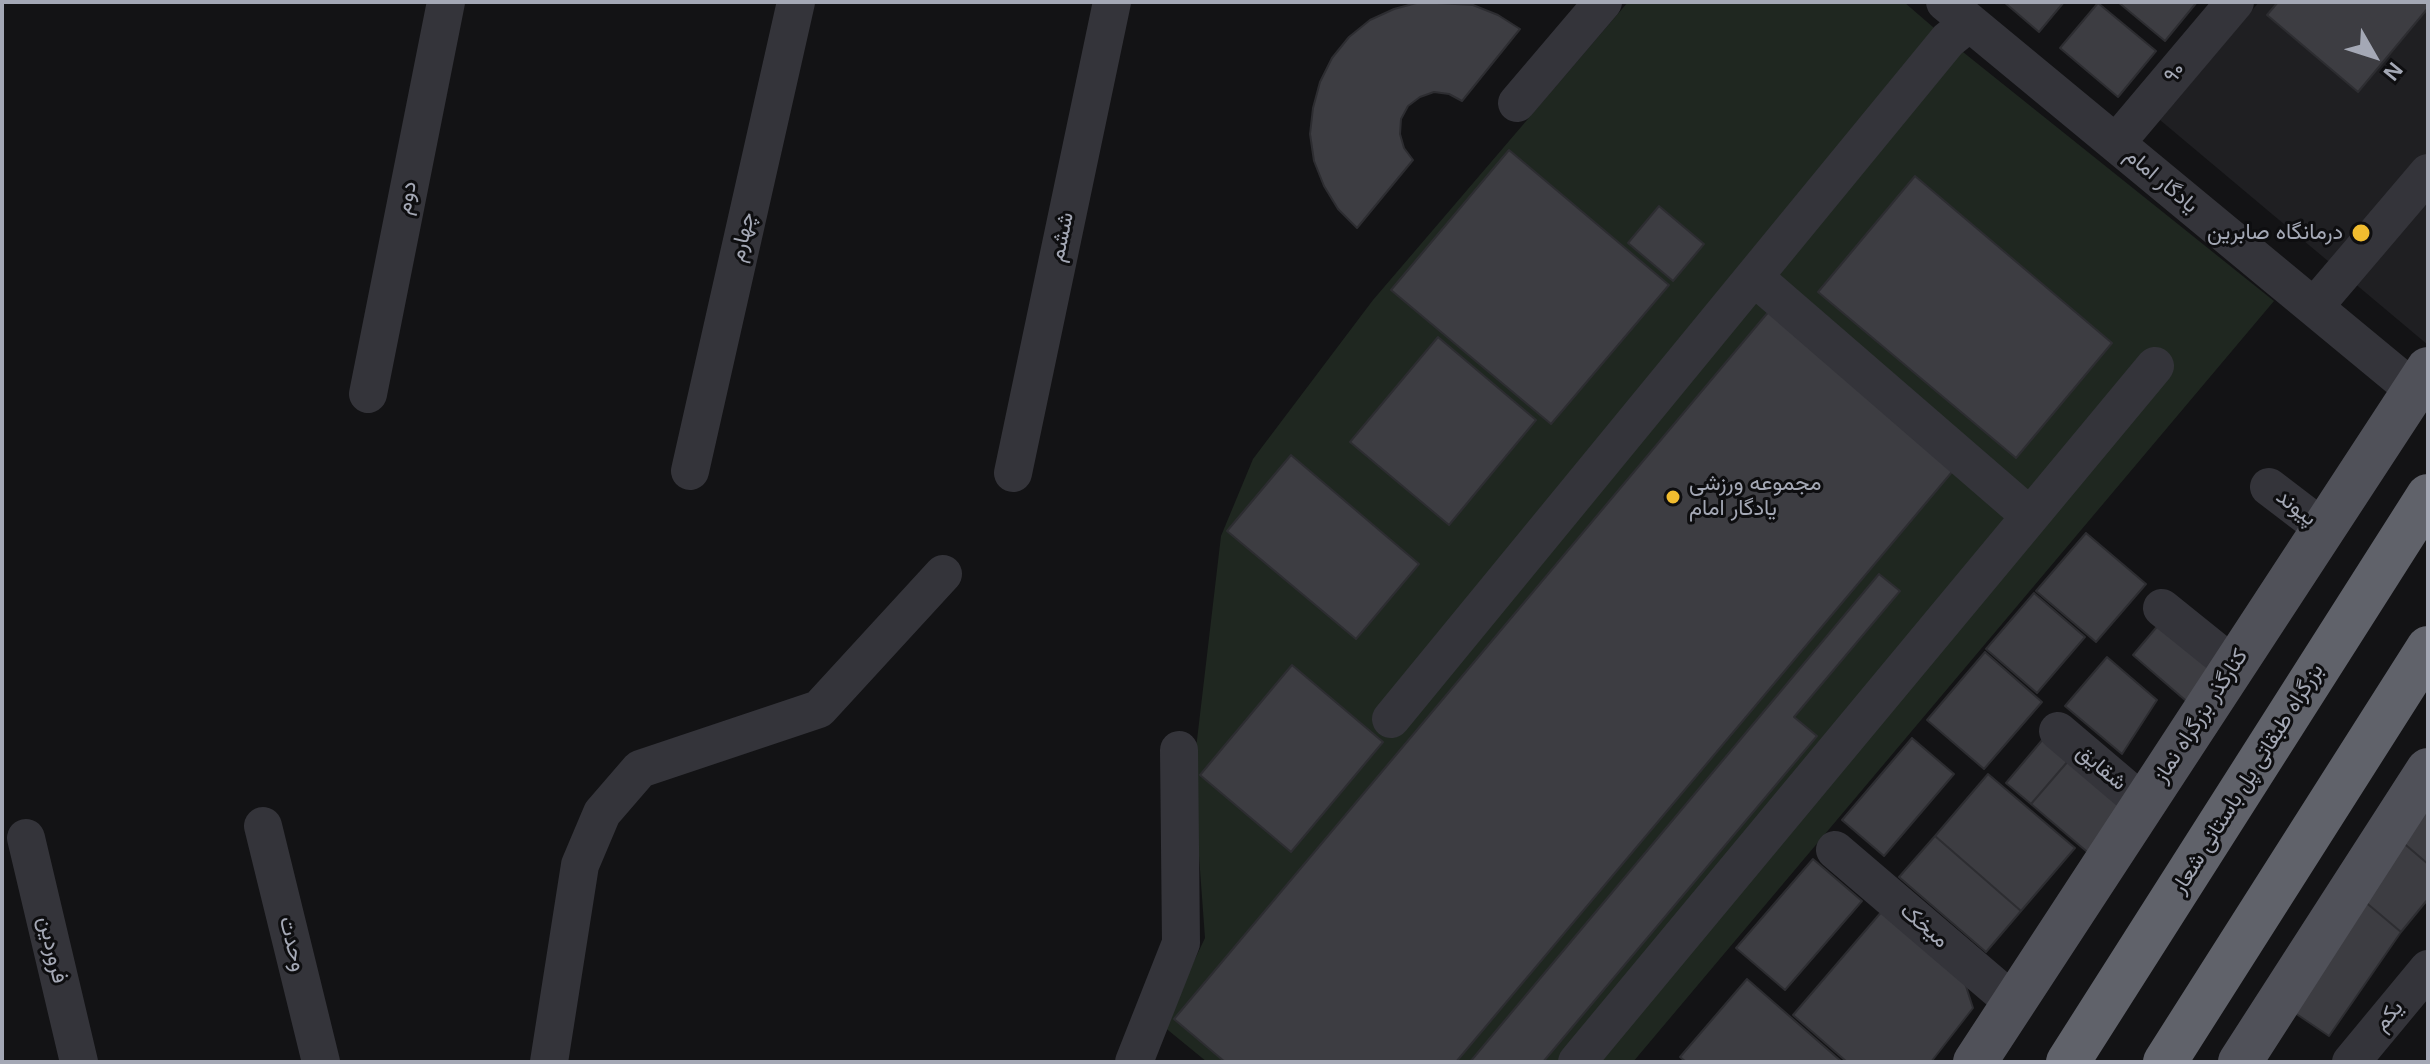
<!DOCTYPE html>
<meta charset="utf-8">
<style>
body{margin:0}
#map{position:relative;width:2430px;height:1064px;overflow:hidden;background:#131315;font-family:Arial,sans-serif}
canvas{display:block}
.frame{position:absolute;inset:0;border:4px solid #a4a8b5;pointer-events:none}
.north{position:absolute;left:2334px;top:16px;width:80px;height:80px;-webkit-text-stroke:6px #0e0e10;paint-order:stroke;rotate:129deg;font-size:22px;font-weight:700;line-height:32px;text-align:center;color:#a4a8b5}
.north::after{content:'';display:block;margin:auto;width:28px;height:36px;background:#a4a8b5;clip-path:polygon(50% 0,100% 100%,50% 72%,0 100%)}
</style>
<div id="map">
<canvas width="2430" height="1064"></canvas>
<div class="frame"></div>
<div class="north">N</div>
</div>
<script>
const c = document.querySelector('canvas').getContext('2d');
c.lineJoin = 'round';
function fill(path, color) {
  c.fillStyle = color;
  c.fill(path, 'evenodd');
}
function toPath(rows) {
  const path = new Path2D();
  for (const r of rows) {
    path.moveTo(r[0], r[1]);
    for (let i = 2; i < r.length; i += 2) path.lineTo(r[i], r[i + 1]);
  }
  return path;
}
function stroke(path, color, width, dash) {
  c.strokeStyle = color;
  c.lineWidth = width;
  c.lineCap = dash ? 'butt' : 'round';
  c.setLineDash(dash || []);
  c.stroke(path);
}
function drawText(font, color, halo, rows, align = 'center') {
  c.font = font + ' Arial,Vazirmatn,sans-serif';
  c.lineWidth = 6;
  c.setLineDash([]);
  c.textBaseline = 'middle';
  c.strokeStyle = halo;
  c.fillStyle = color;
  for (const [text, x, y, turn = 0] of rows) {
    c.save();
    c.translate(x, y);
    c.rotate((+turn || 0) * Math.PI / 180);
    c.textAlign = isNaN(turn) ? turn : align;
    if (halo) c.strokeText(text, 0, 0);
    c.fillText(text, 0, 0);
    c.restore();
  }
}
const built = toPath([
 [2259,2,2428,2,2428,345,2160,120]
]);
const green = toPath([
 [1628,2,1904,2,1948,40,2274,301,1633,1062,1207,1062,1163,1026,1205,938,1193,774,1221,536,1253,459,1373,300]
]);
const building = toPath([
 [1420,2,1473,5,1498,15,1520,29,1462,101,1449,94,1434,92,1420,97,1408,106,1401,119,1400,134,1404,148,1413,160,1357,228,1338,209,1324,186,1314,161,1310,134,1313,108,1320,82,1332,58,1349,37,1370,20,1394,9,1420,2],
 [2004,2,2064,2,2039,32,2004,2],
 [2118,2,2197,2,2165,41,2118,2],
 [2278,2,2428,2,2428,8,2358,92,2267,15,2278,2],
 [2098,3,2156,51,2118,97,2060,48,2098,3],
 [1509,150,1669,285,1551,424,1391,290,1509,150],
 [1915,176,2112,343,2016,458,1818,292,1915,176],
 [1659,206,1704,244,1673,281,1628,243,1659,206],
 [1770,310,1957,466,1456,1062,1225,1062,1174,1019,1770,310],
 [1438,337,1536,420,1449,525,1350,442,1438,337],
 [1291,455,1419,564,1356,639,1227,531,1291,455],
 [2086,533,2146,584,2096,642,2036,591,2086,533],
 [1879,574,1900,591,1794,717,1817,736,1543,1062,1470,1062,1879,574],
 [2034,593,2085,637,2037,693,1986,649,2034,593],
 [2166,616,2225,667,2192,706,2133,655,2166,616],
 [1985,652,2042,702,1984,769,1927,720,1985,652],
 [2107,657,2157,700,2122,754,2065,706,2107,657],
 [1292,665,1383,742,1291,852,1200,775,1292,665],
 [2049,732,2075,753,2031,804,2006,783,2049,732],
 [1912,738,1954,774,1884,856,1842,820,1912,738],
 [2075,753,2136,806,2092,856,2031,804,2075,753],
 [1988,774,2075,848,2021,911,1935,836,1988,774],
 [2428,806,2428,864,2400,840,2428,806],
 [1935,836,2021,911,1986,952,1899,877,1935,836],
 [2400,840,2428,864,2428,899,2401,932,2363,900,2400,840],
 [1813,859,1862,901,1785,990,1736,948,1813,859],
 [2363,900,2401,932,2329,1036,2289,1009,2363,900],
 [1883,910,1964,980,1973,1008,1931,1062,1847,1062,1793,1015,1883,910],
 [1747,979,1842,1062,1686,1062,1680,1057,1747,979]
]);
const minor = toPath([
 [1945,2,2414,390],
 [1517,103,1603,2],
 [2116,143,2235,2],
 [1754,277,2030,516],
 [2314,307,2428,173],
 [368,394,446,2],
 [690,471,796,2],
 [1013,473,1112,2],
 [2269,487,2324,529],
 [2162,608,2234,666],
 [1391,719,1948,40,1969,23],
 [2058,731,2144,804],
 [263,826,321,1062],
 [26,838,79,1062],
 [1835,850,2014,1003],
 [549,1062,580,865,602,813,640,769,819,709,943,574],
 [1134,1062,1181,943,1179,750],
 [1577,1062,2155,366],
 [2351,1062,2428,969]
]);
const major = toPath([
 [1975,1062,2428,369],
 [2240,1062,2428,770]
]);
const highway = toPath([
 [2068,1062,2428,496],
 [2165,1062,2428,648]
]);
const markers = [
 [2361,233,10,"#f1bc2f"],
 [1673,497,8,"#f1bc2f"]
];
const streetNames = [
 ["۹۰",2175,73,-50],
 ["یادگار امام",2161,181,40],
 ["دوم",407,198,-79],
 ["چهارم",743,237,-77],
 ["ششم",1062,237,-78],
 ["پیوند",2296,508,38],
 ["کنارگذر بزرگراه نماز",2201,716,-57],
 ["شقایق",2101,768,40],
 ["بزرگراه طبقاتی پل باستانی شعار",2248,779,-58],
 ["میخک",1924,926,41],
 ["وحدت",292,944,76],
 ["فروردین",52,950,77],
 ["یکم",2389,1016,-50]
];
const poiNames = [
 ["درمانگاه صابرین",2343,233],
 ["مجموعه ورزشی",1689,484,"left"],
 ["یادگار امام",1689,509,"left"]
];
fill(built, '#1f1f22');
fill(green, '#1f2720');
fill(building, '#3d3d42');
stroke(building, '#2d2d31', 2);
stroke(minor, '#34343a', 38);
stroke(major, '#505159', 44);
stroke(highway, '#60626a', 44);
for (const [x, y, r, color] of markers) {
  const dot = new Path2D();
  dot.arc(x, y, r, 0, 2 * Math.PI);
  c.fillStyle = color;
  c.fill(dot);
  stroke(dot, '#0e0e10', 3);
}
drawText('22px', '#a4a8b5', '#0e0e10', streetNames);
drawText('22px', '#a4a8b5', '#0e0e10', poiNames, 'right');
</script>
